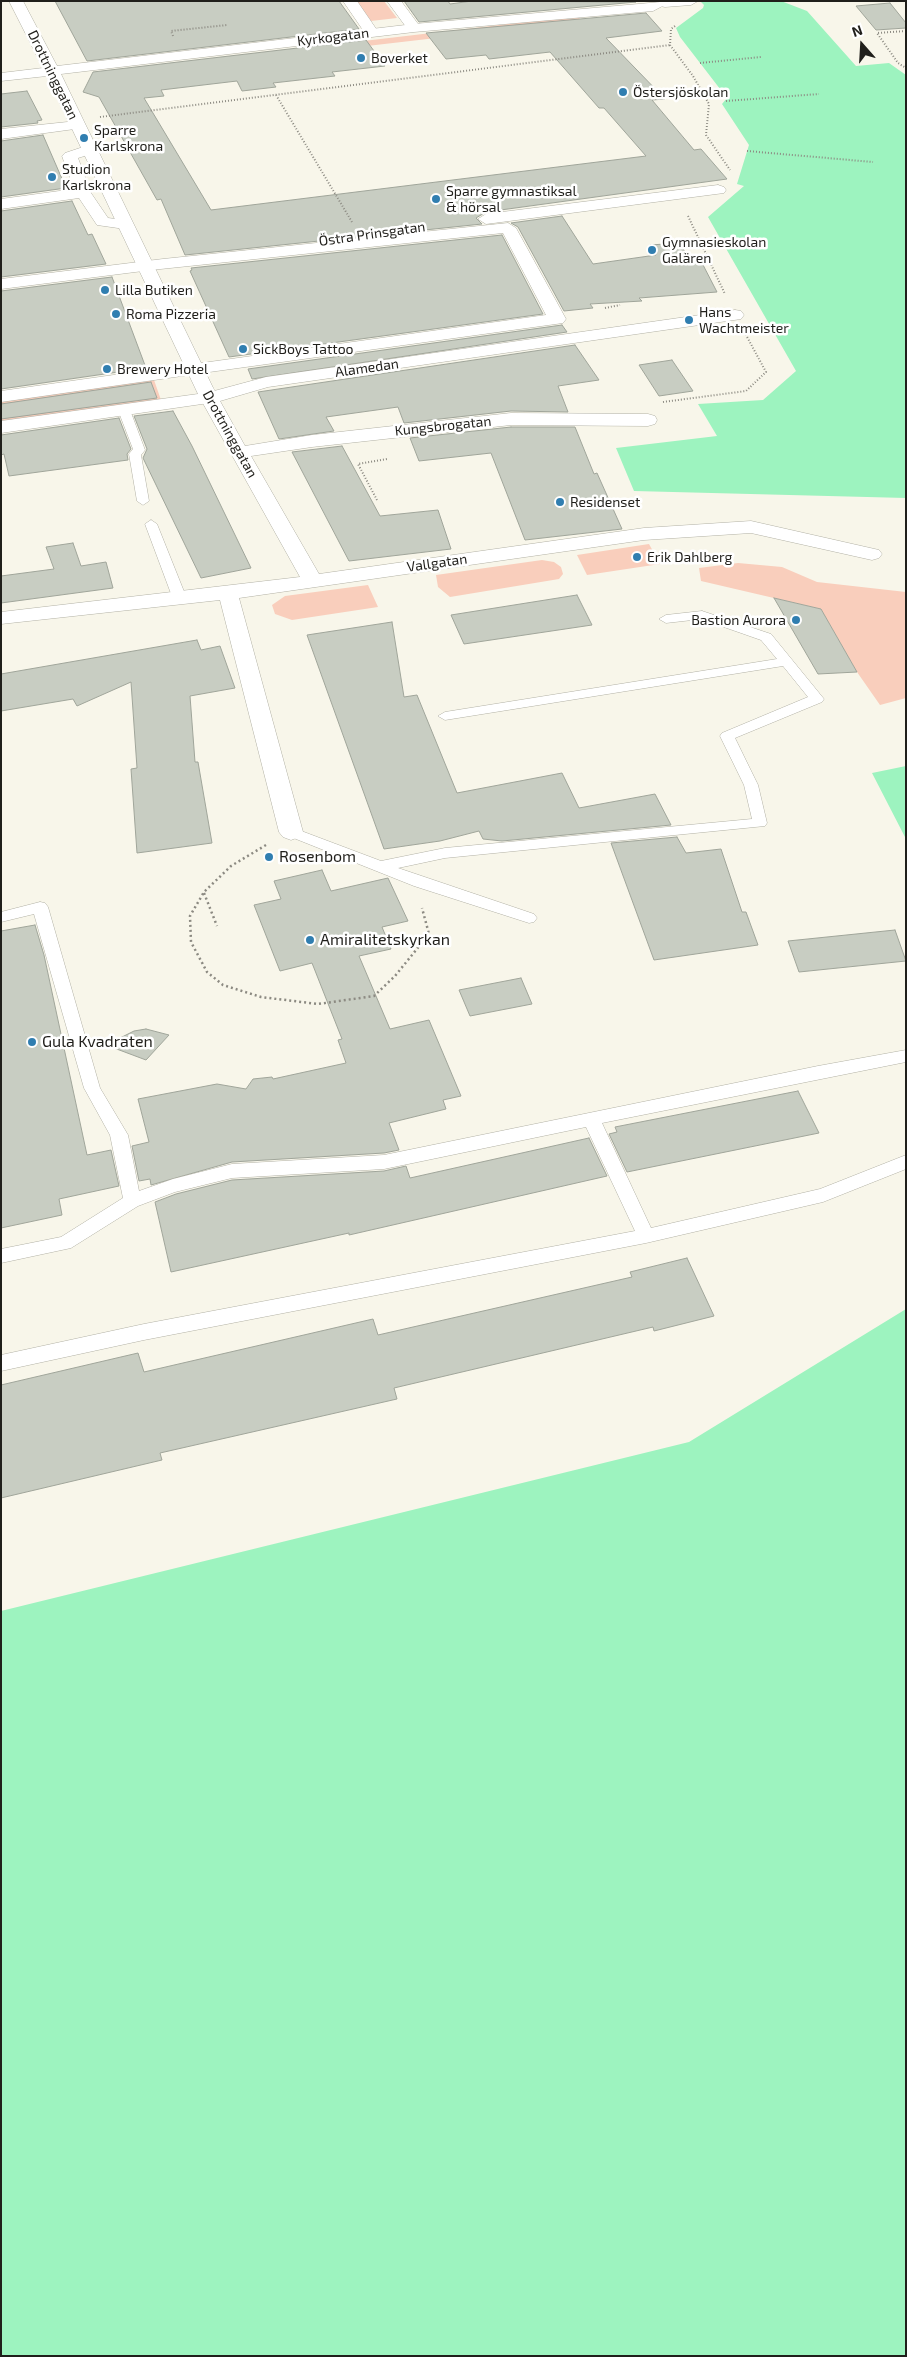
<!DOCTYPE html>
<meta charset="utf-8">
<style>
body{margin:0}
#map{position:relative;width:907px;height:2357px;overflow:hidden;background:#f8f6ea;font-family:"Exo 2",sans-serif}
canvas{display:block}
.frame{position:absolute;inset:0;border:2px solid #201f1b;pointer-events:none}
.north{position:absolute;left:837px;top:20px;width:50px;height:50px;-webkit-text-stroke:4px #fff;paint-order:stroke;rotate:341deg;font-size:14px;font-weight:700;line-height:20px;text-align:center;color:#201f1b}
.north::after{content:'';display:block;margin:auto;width:18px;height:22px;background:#201f1b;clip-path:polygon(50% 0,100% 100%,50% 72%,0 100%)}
</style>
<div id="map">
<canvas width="907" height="2357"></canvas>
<div class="frame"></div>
<div class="north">N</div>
</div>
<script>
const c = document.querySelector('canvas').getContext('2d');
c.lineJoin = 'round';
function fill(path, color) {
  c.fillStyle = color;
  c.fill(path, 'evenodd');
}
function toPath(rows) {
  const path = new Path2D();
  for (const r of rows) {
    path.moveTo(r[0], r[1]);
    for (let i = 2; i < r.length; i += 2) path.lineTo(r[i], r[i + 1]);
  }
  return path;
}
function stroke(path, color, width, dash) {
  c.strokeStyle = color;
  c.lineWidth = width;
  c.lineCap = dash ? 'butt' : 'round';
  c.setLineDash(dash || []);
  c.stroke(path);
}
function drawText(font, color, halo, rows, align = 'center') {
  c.font = font + ' "Exo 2",sans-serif';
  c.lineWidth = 5;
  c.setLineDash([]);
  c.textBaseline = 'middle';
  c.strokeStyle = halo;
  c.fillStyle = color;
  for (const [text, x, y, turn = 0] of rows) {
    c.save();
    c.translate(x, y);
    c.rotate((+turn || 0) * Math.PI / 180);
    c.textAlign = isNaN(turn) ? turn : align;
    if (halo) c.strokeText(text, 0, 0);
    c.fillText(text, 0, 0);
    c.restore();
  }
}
const green = toPath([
 [356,1,384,1,397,18,371,21],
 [579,18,583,21,298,54,270,52,542,20],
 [154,380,161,400,1,421,1,401],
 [649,544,660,564,587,575,577,555],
 [542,560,554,562,561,567,563,574,559,579,450,597,438,587,436,575],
 [738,563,782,567,817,582,906,592,906,698,880,705,857,672,821,609,701,581,699,568],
 [368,585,378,607,292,620,275,614,272,605,285,596]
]);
const water = toPath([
 [700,1,781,1,807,11,856,66,889,63,906,75,906,498,634,491,616,448,717,436,698,404,763,400,796,371,708,217,744,186,737,184,749,145,722,104,727,98,680,37,676,28,703,8,704,5],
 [906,766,906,839,872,773],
 [906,1309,906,2356,1,2356,1,1611,689,1442]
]);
const building = toPath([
 [55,1,339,1,359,29,87,61,55,1],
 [404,1,448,1,450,4,472,1,636,2,419,22,404,1],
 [890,3,906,23,906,28,876,30,856,6,890,3],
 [646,13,662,31,606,38,665,99,652,100,694,150,701,149,727,179,486,212,476,218,482,224,185,255,161,199,157,200,99,97,83,92,93,72,366,40,385,66,332,72,335,76,273,83,276,87,242,91,237,81,161,90,164,96,144,98,211,210,646,156,604,108,599,108,550,52,489,59,486,55,446,59,426,33,646,13],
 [27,91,42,120,37,121,38,123,1,127,1,94,27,91],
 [43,135,66,188,1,197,1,141,43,135],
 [72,201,88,235,92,234,106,264,1,277,1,211,72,201],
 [562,216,593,264,656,255,650,245,680,243,690,261,701,261,717,292,639,298,642,301,590,304,593,308,564,311,518,227,511,223,562,216],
 [502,235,543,314,229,357,190,271,192,270,191,268,502,235],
 [112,277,146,368,1,389,1,291,112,277],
 [562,325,567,332,252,379,248,369,562,325],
 [575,345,599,380,558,386,568,412,511,411,404,423,398,407,326,417,334,431,279,439,258,392,575,345],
 [672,360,693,391,659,396,639,365,672,360],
 [151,382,157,398,1,419,1,404,151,382],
 [173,411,192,446,251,568,201,578,143,458,147,449,134,416,173,411],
 [119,418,131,449,127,454,128,460,9,476,4,454,1,455,1,435,119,418],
 [511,427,575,427,594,474,597,473,622,529,525,540,491,453,419,461,410,438,511,427],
 [342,446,380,516,438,510,451,549,349,561,292,452,342,446],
 [73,543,81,566,106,562,113,588,1,603,1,576,54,569,46,547,73,543],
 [577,595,592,625,464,644,451,615,577,595],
 [774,598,821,609,857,672,818,674,774,598],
 [392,622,404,697,417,695,457,793,562,773,579,808,655,794,671,825,502,841,483,839,479,831,440,841,384,849,307,635,392,622],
 [197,640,201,650,220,646,235,688,190,696,195,762,198,762,212,843,137,853,131,769,137,768,131,682,77,706,73,699,1,711,1,674,197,640],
 [677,837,686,853,721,849,742,912,746,912,758,945,654,960,611,843,677,837],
 [322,870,331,891,388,878,408,921,382,927,391,949,359,956,390,1029,429,1020,461,1096,443,1100,446,1109,389,1123,399,1150,384,1153,232,1162,151,1185,150,1179,139,1181,132,1146,149,1142,138,1099,217,1084,246,1089,253,1079,272,1077,273,1079,346,1063,338,1040,342,1039,312,963,280,971,254,905,281,899,274,881,322,870],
 [35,925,44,955,87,1155,111,1150,119,1186,59,1199,62,1215,1,1228,1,931,35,925],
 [895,930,906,961,799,972,788,941,895,930],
 [521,978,532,1004,470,1016,459,990,521,978],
 [146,1029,169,1035,146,1060,106,1045,134,1031,146,1029],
 [798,1091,819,1133,627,1172,609,1134,617,1132,615,1127,798,1091],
 [589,1138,607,1176,349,1235,349,1233,171,1272,155,1202,176,1194,232,1180,384,1171,406,1166,410,1178,589,1138],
 [687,1258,714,1316,654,1331,653,1327,394,1388,397,1399,160,1453,162,1460,1,1498,1,1385,138,1353,144,1372,373,1319,378,1335,632,1277,630,1272,687,1258]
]);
const pathFar1 = toPath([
 [675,26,671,29,670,45,693,76,709,104,706,135,730,170],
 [906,31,877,33,898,63,906,68],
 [173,36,171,31,227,25],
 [700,63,761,57],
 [276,95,352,222],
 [726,101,819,94],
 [100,117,670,45],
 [747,151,873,162],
 [688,216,725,294],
 [605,308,620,305],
 [663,402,746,391,766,372,746,335],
 [377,500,358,464,387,459]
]);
const path = toPath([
 [266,845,231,866,204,892,190,916,191,942,207,972,223,985,261,997,318,1004,374,996,395,976,429,934,422,908],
 [204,893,217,926]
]);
const service = toPath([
 [124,406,130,410,145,450,141,455,149,501,143,505,137,501,129,454,133,449,118,410,124,406],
 [151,520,157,524,187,599,185,602,180,603,173,599,145,524,151,520],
 [702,611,771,634,824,699,822,702,735,738,758,785,767,823,765,826,445,858,398,868,534,914,537,918,534,922,529,923,414,886,286,835,284,832,286,829,296,829,381,861,445,848,752,819,744,785,720,736,722,733,808,697,783,666,445,720,438,716,445,712,777,659,761,640,701,619,666,623,659,619,666,615,702,611],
 [40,902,45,903,48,907,100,1088,128,1135,139,1191,173,1179,232,1164,384,1155,818,1066,906,1050,906,1062,602,1123,651,1228,820,1189,906,1155,906,1169,823,1202,646,1243,144,1340,1,1371,1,1355,144,1324,635,1231,586,1127,384,1169,232,1178,175,1192,138,1206,71,1248,1,1263,1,1249,61,1237,123,1198,110,1135,84,1088,34,914,1,922,1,912,40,902]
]);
const minor = toPath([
 [343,1,357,1,379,33,377,36,367,36,343,1],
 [387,1,401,1,421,28,419,31,409,31,387,1],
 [659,1,698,1,691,5,665,7,660,6,659,1],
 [77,121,84,125,82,128,1,139,1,129,77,121],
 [89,145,94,147,97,150,94,153,78,158,91,193,108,218,131,221,133,224,131,227,125,229,97,225,79,198,1,209,1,199,74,189,62,156,65,153,89,145],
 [718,185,724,187,726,190,724,193,486,224,478,219,486,214,718,185],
 [508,223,516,228,566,319,563,323,195,374,189,373,186,369,189,365,195,364,546,315,503,233,151,270,1,289,1,279,163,259,508,223],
 [735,310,741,311,744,315,741,319,268,387,220,401,245,446,312,435,511,413,648,414,655,416,657,420,655,424,648,426,511,425,312,447,251,456,319,574,644,528,751,521,879,550,882,554,879,558,872,560,751,533,644,540,239,598,303,832,299,837,291,840,283,837,279,832,220,600,1,624,1,612,300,577,200,398,203,394,266,377,735,310]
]);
const tertiary = toPath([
 [9,1,23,1,57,66,414,24,672,1,653,11,414,32,61,74,218,398,215,402,209,403,1,433,1,421,198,394,189,375,1,402,1,391,184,365,47,76,1,81,1,73,43,68,9,1]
]);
const markers = [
 [361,58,5,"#307eb0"],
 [623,92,5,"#307eb0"],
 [84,138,5,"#307eb0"],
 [52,177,5,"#307eb0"],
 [436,199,5,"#307eb0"],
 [652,250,5,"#307eb0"],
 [105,290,5,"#307eb0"],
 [116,314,5,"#307eb0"],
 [689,320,5,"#307eb0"],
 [243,349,5,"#307eb0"],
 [107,369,5,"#307eb0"],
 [560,502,5,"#307eb0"],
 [637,557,5,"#307eb0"],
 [796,620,5,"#307eb0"],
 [269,857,5,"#307eb0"],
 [310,940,5,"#307eb0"],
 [32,1042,5,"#307eb0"]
];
const farStreetnames = [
 ["Kyrkogatan",333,37,-7],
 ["Drottninggatan",53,75,64],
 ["Östra Prinsgatan",372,234,-8],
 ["Alamedan",367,368,-8],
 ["Kungsbrogatan",443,426,-6],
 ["Drottninggatan",230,434,61],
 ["Vallgatan",437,563,-8]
];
const farPoinames = [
 ["Boverket",371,58],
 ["Östersjöskolan",633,92],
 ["Sparre",94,130],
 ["Karlskrona",94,146],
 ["Studion",62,169],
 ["Karlskrona",62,185],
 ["Sparre gymnastiksal",446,191],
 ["& hörsal",446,207],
 ["Gymnasieskolan",662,242],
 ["Galären",662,258],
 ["Lilla Butiken",115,290],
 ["Hans",699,312],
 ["Wachtmeister",699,328],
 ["Roma Pizzeria",126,314],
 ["SickBoys Tattoo",253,349],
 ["Brewery Hotel",117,369],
 ["Residenset",570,502],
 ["Erik Dahlberg",647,557],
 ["Bastion Aurora",786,620,"right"]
];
const poiNames = [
 ["Rosenbom",279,857],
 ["Amiralitetskyrkan",320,940],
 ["Gula Kvadraten",42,1042]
];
fill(green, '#f9cebc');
fill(water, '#9df3bf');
fill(building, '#c8cdc2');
stroke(building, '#a0a59a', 1);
stroke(service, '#b2b1a5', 1);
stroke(minor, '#b2b1a5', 1);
stroke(tertiary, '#b2b1a5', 1);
stroke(pathFar1, '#8c8a82', 2, [1, 2]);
stroke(path, '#8c8a82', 2.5, [2, 3]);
fill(service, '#fff');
fill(minor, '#fff');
fill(tertiary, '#fff');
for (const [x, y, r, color] of markers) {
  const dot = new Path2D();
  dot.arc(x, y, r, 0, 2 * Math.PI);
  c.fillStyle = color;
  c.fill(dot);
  stroke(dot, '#fff', 2);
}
drawText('14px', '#201f1b', '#fff', farStreetnames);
drawText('14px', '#201f1b', '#fff', farPoinames, 'left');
drawText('16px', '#201f1b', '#fff', poiNames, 'left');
</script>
